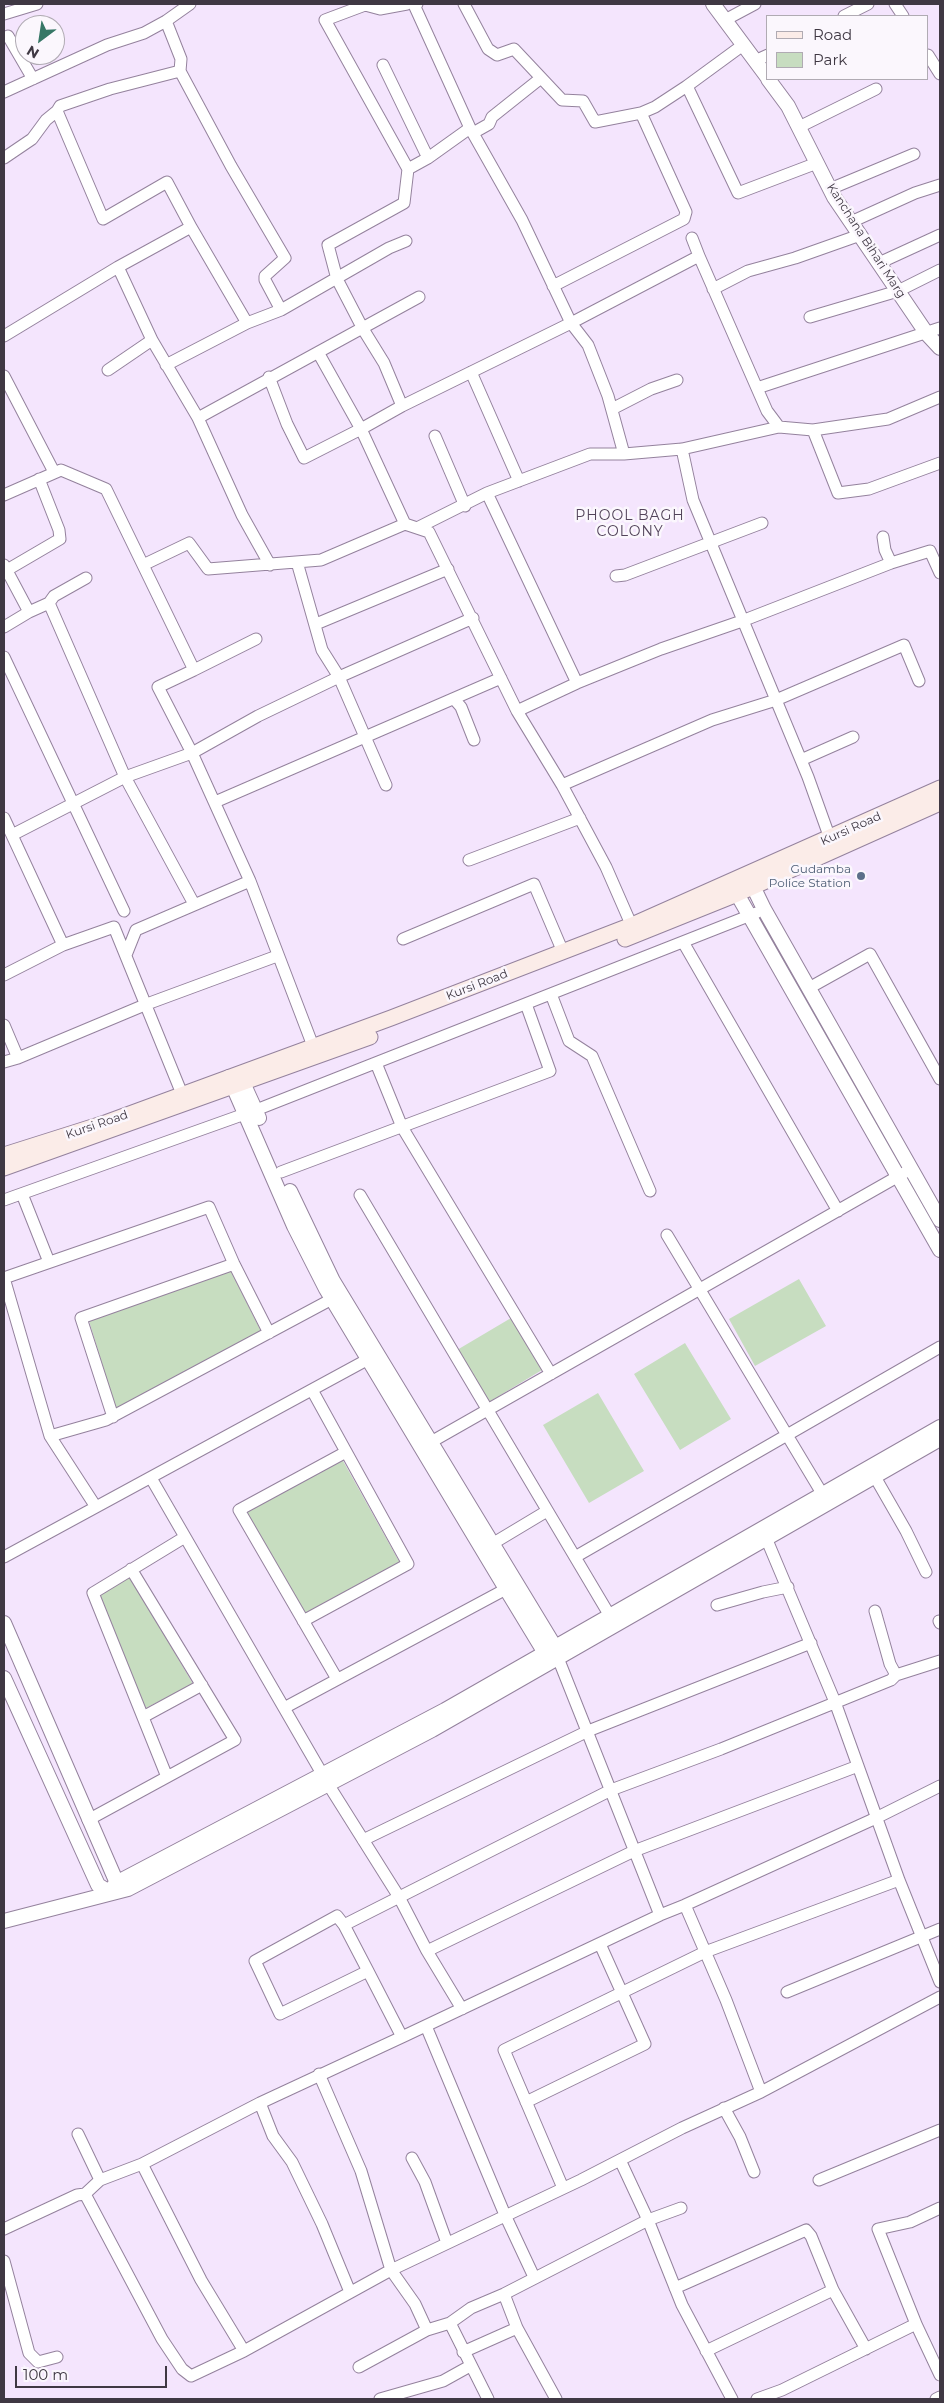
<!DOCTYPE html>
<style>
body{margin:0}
#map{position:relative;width:944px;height:2403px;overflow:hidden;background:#f4e5fd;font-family:Montserrat,sans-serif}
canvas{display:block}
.frame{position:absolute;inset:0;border:5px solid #3f3843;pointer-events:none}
.legend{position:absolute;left:766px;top:15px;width:162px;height:65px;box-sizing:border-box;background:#fbf7fd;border:1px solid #b0abb3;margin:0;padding:6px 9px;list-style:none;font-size:15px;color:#3f3843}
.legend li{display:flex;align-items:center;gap:10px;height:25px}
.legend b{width:25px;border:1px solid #b0abb3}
.north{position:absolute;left:15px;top:15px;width:50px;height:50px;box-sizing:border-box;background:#fbf7fd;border:1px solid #b0abb3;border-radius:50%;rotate:211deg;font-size:14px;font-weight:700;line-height:20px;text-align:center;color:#3f3843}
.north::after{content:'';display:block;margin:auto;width:18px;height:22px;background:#367766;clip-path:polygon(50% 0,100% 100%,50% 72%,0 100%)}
.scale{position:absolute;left:15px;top:2366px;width:152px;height:22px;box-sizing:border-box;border:2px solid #3f3843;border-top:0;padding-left:6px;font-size:15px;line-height:18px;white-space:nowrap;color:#3f3843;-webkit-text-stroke:4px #fbf7fd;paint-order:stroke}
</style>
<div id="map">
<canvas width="944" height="2403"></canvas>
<div class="frame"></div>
<ul class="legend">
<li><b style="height:6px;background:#fbece8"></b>Road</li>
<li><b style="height:14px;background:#c7ddc0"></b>Park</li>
</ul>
<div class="north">N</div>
<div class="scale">100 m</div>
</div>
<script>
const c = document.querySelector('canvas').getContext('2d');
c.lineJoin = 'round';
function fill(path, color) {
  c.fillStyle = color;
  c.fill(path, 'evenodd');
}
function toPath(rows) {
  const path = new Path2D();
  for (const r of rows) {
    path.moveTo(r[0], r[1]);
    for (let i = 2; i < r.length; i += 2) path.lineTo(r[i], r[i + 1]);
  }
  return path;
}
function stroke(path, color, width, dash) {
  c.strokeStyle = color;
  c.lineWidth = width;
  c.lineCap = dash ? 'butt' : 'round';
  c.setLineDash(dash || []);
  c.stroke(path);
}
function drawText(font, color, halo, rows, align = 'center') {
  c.font = font + ' Montserrat,sans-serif';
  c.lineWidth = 5;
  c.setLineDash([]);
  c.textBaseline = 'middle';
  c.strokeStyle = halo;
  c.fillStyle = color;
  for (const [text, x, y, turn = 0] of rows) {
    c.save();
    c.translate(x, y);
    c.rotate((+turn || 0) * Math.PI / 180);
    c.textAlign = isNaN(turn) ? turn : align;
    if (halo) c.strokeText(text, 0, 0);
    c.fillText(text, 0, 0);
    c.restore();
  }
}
const green = toPath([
 [230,1270,261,1331,116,1409,89,1321],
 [799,1279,826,1326,755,1366,729,1319],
 [511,1318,542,1370,489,1402,457,1350],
 [685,1343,731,1419,680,1450,634,1374],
 [598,1393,644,1471,589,1503,543,1425],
 [342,1459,400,1563,305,1613,246,1512],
 [129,1575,193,1684,144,1709,99,1596]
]);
const minor = toPath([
 [407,4,380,9,365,5,325,20,408,169],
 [417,4,415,7,470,128],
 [464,4,488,49,497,55,514,49,562,100,583,101,595,122,641,113],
 [895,4,903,16],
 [4,14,37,4],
 [844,16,868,4],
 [725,20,755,4],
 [166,21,181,59,180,71],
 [8,36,33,79],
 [928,55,940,74],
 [755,61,768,55],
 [383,65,428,158,470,128,522,220,571,323,588,345,608,396,624,454],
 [687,86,743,45],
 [4,92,107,45,144,33,166,21,190,4],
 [799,127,876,89],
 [473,133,489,124,492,117,541,78],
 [4,158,32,139,46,120,57,111],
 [830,189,914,154],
 [851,222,915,193,940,185],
 [191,227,167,182,103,219,57,111,60,106,110,89,180,71,231,166,285,258,265,276,265,280,281,310],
 [692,238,699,256],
 [879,263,940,235],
 [553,286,684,219,686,212,641,113,655,107,687,86,738,193,817,163],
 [713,289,748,271,795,258,860,235],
 [810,317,898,291,940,270],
 [247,323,281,310,389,248,406,241],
 [4,336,118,267],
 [166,365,247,323,191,227,118,267,152,340,198,418,242,515,270,565],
 [108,370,152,340],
 [471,372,519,481],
 [4,376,54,472],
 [269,377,287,424,304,458,361,429,319,354],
 [757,388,940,328],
 [402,406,384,363,363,329,337,279,328,245,404,203,408,169,428,158],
 [612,409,651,389,677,380],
 [198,418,419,297],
 [813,430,888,419,940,397],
 [435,436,465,506],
 [682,449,693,500,808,777,832,844],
 [487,493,577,683],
 [4,495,61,470,106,489,194,670,158,687,192,753,258,716,339,677,473,618],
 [419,527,487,493,590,454,624,454,682,449,779,427],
 [883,537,885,550,891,563],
 [297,562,322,650,339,677,386,785],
 [4,565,29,612,4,627],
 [143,565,189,543,208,569,321,560,405,524],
 [7,570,60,539,59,530,39,479],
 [616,576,625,575,762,523],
 [49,603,125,777,194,904],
 [29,612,49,603,54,596,86,578],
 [316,624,448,569],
 [4,657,124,911],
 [194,670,256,639],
 [454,699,461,707,474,740],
 [517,711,577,683,661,649,742,621,891,563,930,551,940,573],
 [801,760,853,737],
 [562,785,712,720,776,700,904,645,919,681],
 [215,802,501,678],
 [4,818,63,945],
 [12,835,125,777,192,753,250,881,313,1046],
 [469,860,580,818],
 [634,931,606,867,562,785,517,711,429,532,405,524,361,429,402,406,571,323,699,256,767,411,779,427,813,430,838,493,869,489,940,463],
 [403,939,534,884,563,952],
 [683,942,838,1211],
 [126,955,136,930,250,881],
 [4,975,63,945,114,927,182,1094],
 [809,988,870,954,940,1079],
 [551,994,569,1041,592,1056,650,1191],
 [4,1025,18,1058,4,1062],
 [18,1058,147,1004,277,956],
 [376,1063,402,1127,551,1374],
 [281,1172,550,1071,526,1004],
 [22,1194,49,1262],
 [360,1195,610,1616],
 [4,1200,256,1110,756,913],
 [667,1235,826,1500],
 [4,1278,209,1207,234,1264,269,1333],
 [4,1278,50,1436,96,1507],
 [113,1417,81,1318,234,1264],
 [50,1436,106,1420,332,1299],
 [424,1446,911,1169],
 [875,1477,906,1531,926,1572],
 [151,1478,328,1784,399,1897,427,1951,634,1851,858,1766],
 [764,1533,835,1702,899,1880,940,1982],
 [492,1544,547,1511],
 [4,1557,374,1356],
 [575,1557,940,1347],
 [717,1605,763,1592,788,1587],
 [875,1611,890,1664,896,1675],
 [303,1621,408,1564,312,1390],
 [939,1621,940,1623],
 [337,1679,239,1510,346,1452],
 [284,1708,506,1589],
 [143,1717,202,1685],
 [167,1777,93,1593,185,1537],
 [88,1820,235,1740,131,1569],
 [363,1840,588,1731,811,1643],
 [685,1905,876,1818,940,1786],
 [344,1925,611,1790,721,1749,891,1680,896,1675,940,1661],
 [427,1951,462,2009],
 [368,1971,280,2014,255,1961,337,1916,344,1925,368,1971,402,2037,660,1915],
 [787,1992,940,1929],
 [426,2026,505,2215,534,2277],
 [319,2074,361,2171,391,2270,415,2304,427,2330],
 [761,2092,940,1997],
 [526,2102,645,2044,600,1944],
 [260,2103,273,2136,292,2162,322,2224,350,2292],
 [724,2108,740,2137,754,2172],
 [78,2134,100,2180],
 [412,2158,425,2182,447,2243],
 [620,2160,648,2220,682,2305,732,2399],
 [142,2164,201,2280,244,2351],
 [819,2180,940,2130],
 [563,2188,504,2050,705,1952,899,1880],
 [85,2194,162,2339,182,2369,191,2376,244,2351,391,2270,581,2180,682,2128,761,2092,726,2000,685,1905,660,1915,558,1658],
 [4,2229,77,2195,85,2194,100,2180,142,2164,260,2103,402,2037],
 [4,2261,29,2353,38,2362,57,2357],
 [675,2288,806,2230,811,2236,833,2290,866,2349],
 [504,2294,517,2328,556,2399],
 [450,2323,488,2399],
 [916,2324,878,2229,910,2222,940,2208],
 [706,2351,833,2290],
 [463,2352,517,2328],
 [359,2367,427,2330,450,2323,471,2308,504,2294,648,2220,681,2208],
 [380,2399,443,2381,470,2366],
 [757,2399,782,2390,916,2324,940,2375],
 [936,2399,940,2397]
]);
const tertiary = toPath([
 [713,4,768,78],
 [768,79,788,106,834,197,927,334,940,348],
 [749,878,764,909,940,1220],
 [732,885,940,1250],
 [239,1074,259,1118],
 [229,1077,294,1226,326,1289,506,1589,545,1653,552,1656],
 [290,1191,333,1281,555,1647,557,1655],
 [4,1623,120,1890],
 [4,1678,98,1885,109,1892],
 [109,1892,116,1883,445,1710,940,1427],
 [4,1921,128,1889,432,1730,940,1439]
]);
const secondary = toPath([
 [625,939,737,894,940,803],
 [4,1155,105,1123,391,1018,632,925,940,788],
 [4,1168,370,1037]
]);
const markers = [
 [861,876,5,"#5c6f8a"]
];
const streetNames = [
 ["Kanchana Bihari Marg",866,241,57],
 ["Kursi Road",851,829,-24],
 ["Kursi Road",477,985,-21],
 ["Kursi Road",97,1125,-19]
];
const serviceNames = [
 ["Gudamba",851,869],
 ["Police Station",851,883]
];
const neighbourhoodNames = [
 ["PHOOL BAGH",630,516],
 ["COLONY",630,532]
];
fill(green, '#c7ddc0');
stroke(minor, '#94829d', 13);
stroke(tertiary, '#94829d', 16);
stroke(secondary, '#94829d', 17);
stroke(minor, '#fff', 11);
stroke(tertiary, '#fff', 14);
stroke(secondary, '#fbece8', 15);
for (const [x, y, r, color] of markers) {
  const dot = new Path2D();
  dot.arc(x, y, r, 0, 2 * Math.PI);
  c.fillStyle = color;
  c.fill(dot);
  stroke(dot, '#fbf7fd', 2);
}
drawText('12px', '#3f3843', '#fbf7fd', streetNames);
drawText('12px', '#4e5e75', '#fbf7fd', serviceNames, 'right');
c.letterSpacing = '1px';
drawText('14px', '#53445b', '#fbf7fd', neighbourhoodNames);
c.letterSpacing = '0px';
</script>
